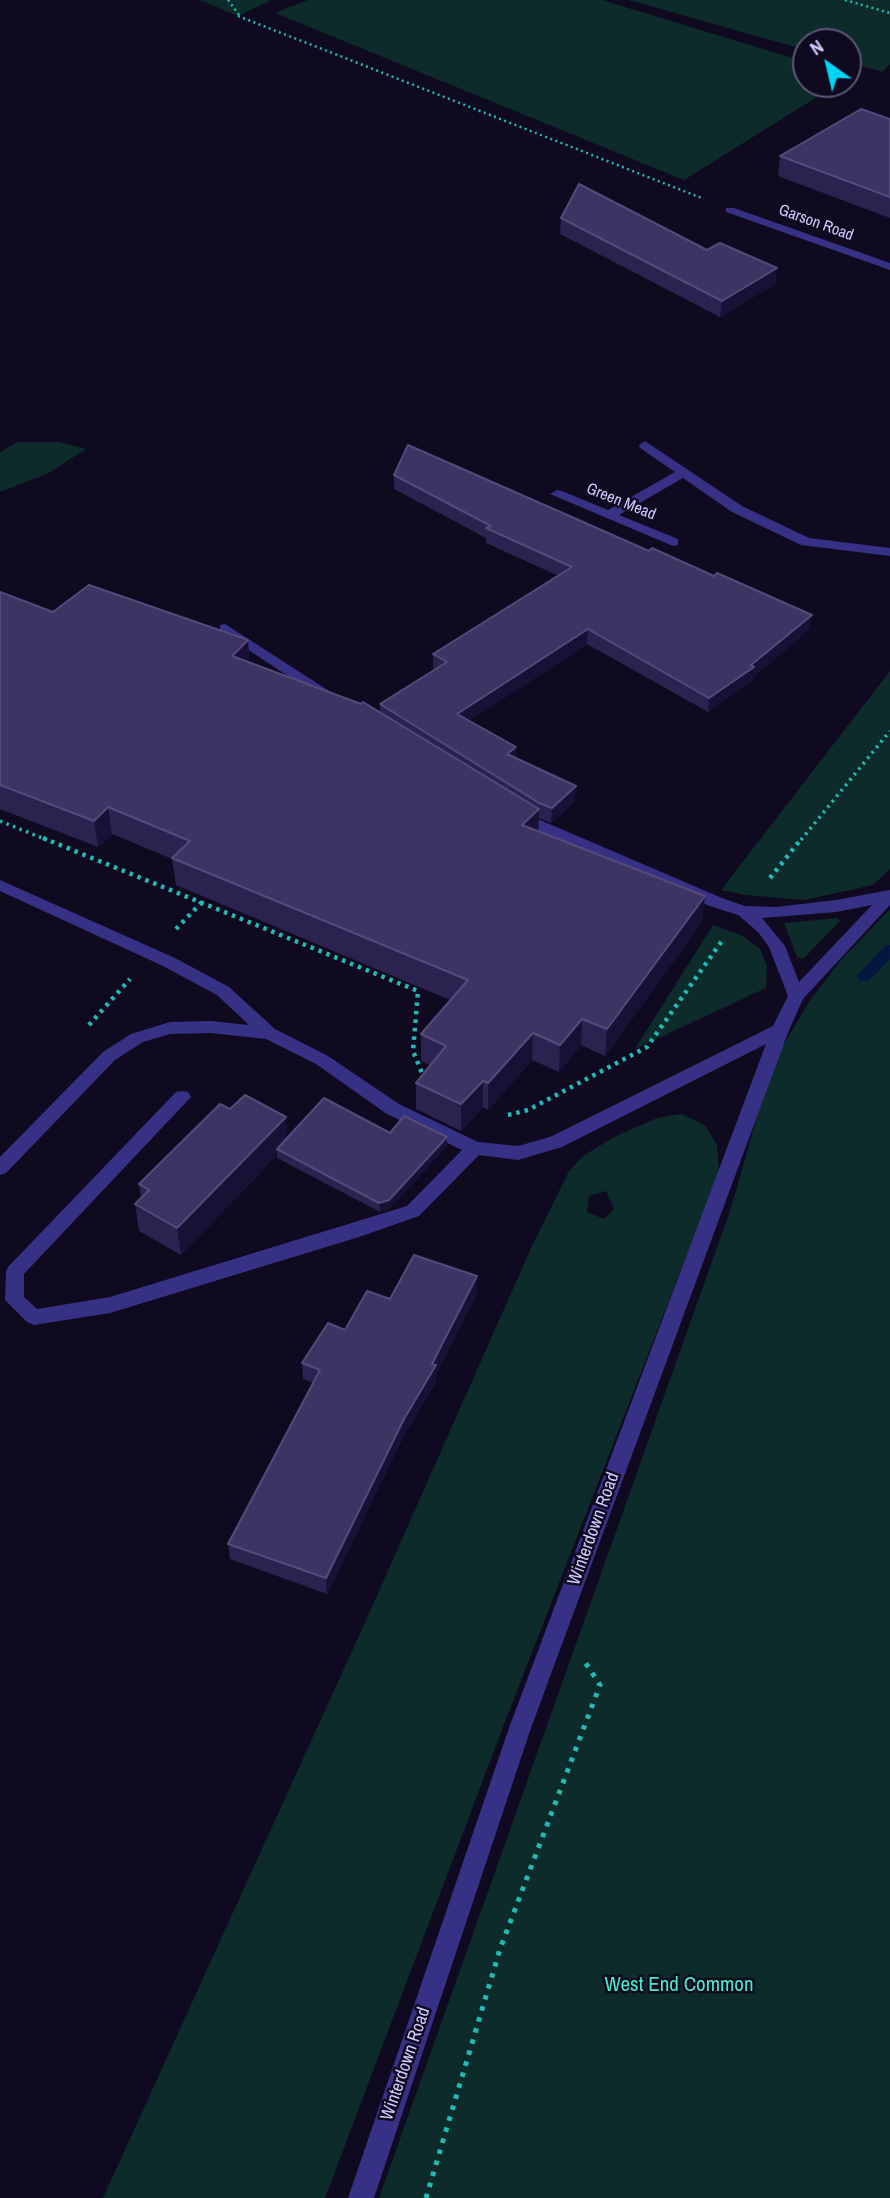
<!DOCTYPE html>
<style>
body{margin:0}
#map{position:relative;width:890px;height:2198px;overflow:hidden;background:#0f0a20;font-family:"Archivo Narrow",sans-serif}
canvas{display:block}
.north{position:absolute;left:792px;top:28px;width:70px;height:70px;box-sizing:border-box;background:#0f0a20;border:2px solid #5d5679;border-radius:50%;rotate:326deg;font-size:19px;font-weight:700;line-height:28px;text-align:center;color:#d1c9ff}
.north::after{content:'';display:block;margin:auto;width:24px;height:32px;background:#00d5f4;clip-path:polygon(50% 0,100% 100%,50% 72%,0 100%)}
</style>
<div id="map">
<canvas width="890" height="2198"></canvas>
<div class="north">N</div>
</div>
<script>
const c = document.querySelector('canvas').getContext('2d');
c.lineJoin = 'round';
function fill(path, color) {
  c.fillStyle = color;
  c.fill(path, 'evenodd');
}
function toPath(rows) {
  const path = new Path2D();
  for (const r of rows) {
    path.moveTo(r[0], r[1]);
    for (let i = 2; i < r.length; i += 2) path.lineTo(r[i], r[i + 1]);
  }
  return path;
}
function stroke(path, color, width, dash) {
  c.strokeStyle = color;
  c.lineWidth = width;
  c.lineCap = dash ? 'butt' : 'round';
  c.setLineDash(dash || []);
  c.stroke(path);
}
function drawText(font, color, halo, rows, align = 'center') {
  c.font = font + ' "Archivo Narrow",sans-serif';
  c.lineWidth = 5;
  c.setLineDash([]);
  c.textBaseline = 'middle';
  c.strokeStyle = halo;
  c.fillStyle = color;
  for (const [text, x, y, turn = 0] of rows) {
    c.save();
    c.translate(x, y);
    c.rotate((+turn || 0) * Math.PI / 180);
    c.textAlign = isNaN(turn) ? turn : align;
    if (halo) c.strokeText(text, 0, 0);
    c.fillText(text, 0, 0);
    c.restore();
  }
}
const green = toPath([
 [200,0,272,0,238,16],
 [308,0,602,0,806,62,806,84,838,84,684,180,275,13],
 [629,0,890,0,890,64,883,72,848,62,848,42,806,42,806,50],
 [18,442,58,442,86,449,47,474,0,492,0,452],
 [890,671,890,869,873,885,804,900,746,895,721,890],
 [890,909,890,2198,379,2198,731,1208,767,1082,780,1050,811,999,841,960],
 [837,918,840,921,803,959,797,957,784,923],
 [713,925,741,935,760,949,767,966,766,988,635,1049],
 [681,1114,705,1125,717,1145,719,1172,503,1727,325,2198,103,2198,363,1627,532,1246,569,1171,583,1156,614,1137,657,1118],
 [606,1191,614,1209,604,1219,587,1212,589,1196]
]);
const stream = toPath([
 [890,945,890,959,869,981,859,981,857,977,859,973,885,946,890,945]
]);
const pathFar3 = toPath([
 [228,0,240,16],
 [845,0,890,13],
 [238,16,704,199]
]);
const pathFar2 = toPath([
 [0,821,47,840],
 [801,840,890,731]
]);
const pathFar1 = toPath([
 [43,838,418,991,413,1051,424,1078],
 [770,878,802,838],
 [176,929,202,902],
 [89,1025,130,979],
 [508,1115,528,1110,647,1047,724,938]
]);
const path = toPath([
 [426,2198,500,1949,600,1685,585,1662]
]);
const minor = toPath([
 [726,208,734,208,890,263,890,270,726,212,726,208],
 [645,441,742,506,809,538,890,548,890,556,801,545,732,512,683,478,619,515,678,539,678,545,673,546,550,494,557,490,562,491,608,510,675,472,640,448,639,445,645,441],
 [225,624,337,696,339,699,337,702,327,702,220,631,220,625,225,624],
 [519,811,722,898,745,906,776,907,836,900,890,890,890,905,803,999,789,1030,531,1728,374,2198,348,2198,509,1728,766,1044,562,1147,518,1160,479,1155,419,1216,359,1237,110,1313,34,1325,27,1322,5,1300,6,1272,8,1267,176,1092,182,1091,188,1092,191,1097,24,1274,24,1297,37,1309,110,1297,407,1206,462,1150,387,1114,316,1064,266,1039,211,1033,170,1034,143,1042,115,1060,6,1173,0,1175,0,1157,103,1052,131,1034,170,1022,211,1021,249,1025,217,995,163,966,0,891,0,880,175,958,229,987,275,1029,328,1056,399,1104,478,1142,518,1146,550,1137,773,1026,788,996,769,947,758,932,738,915,710,906,527,828,511,816,519,811],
 [872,905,799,982,785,946,762,918,836,912,872,905]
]);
const wall = toPath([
 [890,119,890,218,778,176,780,156],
 [561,218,707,250,777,268,775,284,720,317,560,234],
 [394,475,649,551,812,615,809,630,753,677,752,681,708,712,587,644,469,721,516,747,516,758,575,801,551,823,539,818,538,831,702,922,605,1056,581,1045,559,1072,532,1060,488,1110,483,1107,461,1131,416,1109,416,1083,430,1065,421,1061,421,1034,450,1000,176,885,172,859,112,834,98,847,0,809,0,592,53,612,250,663,380,713,380,704,435,670,433,668,433,654,559,576,486,543,486,538,394,489],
 [390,1133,447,1146,389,1209,380,1212,277,1158,277,1155,181,1255,139,1231,135,1204,141,1198,139,1184,288,1137],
 [477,1293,436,1374,436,1382,404,1435,327,1594,230,1559,228,1544,313,1383,303,1379,302,1363,345,1330,390,1299]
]);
const shadedWall = toPath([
 [777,268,775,284,720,317,722,301],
 [812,615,809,630,753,677,752,681,708,712,709,698],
 [588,629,587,644,457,729,457,714],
 [248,640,250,666,232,656],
 [516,747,516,762,507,754],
 [576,786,575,801,551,823,552,808],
 [108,807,112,834,98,847,94,821],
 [539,809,538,836,522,825],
 [705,896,702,922,605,1056,607,1029],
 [582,1019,581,1045,559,1072,560,1045],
 [533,1033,532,1060,488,1110,488,1083],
 [483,1081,483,1107,461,1131,461,1104],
 [286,1117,288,1144,277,1149,277,1155,181,1255,177,1228],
 [447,1137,447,1146,389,1209,380,1212,379,1203],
 [477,1276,477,1293,436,1374,436,1382,404,1435,327,1594,326,1578,404,1419]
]);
const building = toPath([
 [861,109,890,119,890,197,780,156,861,109],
 [579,184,707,250,720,243,777,268,722,301,561,218,579,184],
 [408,445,649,551,652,548,714,576,717,573,812,615,751,665,754,667,709,698,588,629,457,714,516,747,507,754,576,786,552,808,539,803,380,704,447,662,433,654,572,567,486,528,491,526,394,475,408,445],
 [89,585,248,640,232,656,361,704,363,702,539,809,522,825,705,896,607,1029,582,1019,560,1045,533,1033,488,1083,483,1081,461,1104,416,1083,446,1046,421,1034,468,980,172,858,190,841,108,807,94,821,0,785,0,592,53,612,89,585],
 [245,1095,286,1117,177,1228,135,1204,149,1190,139,1184,220,1104,230,1109,245,1095],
 [324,1098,390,1133,404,1116,447,1137,389,1200,379,1203,277,1149,324,1098],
 [414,1255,477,1276,432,1364,436,1365,404,1419,326,1578,228,1544,320,1370,302,1363,328,1323,345,1330,367,1291,390,1299,414,1255]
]);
const farStreetnames = [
 ["Garson Road",816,223,20],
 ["Green Mead",621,502,22]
];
const streetNames = [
 ["Winterdown Road",594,1529,-70],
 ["Winterdown Road",406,2064,-71]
];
const nearParknames = [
 ["West End Common",679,1985]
];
fill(green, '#0d2b2a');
fill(stream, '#04183f');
stroke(pathFar3, '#21bbb6', 2.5, [2, 3.5]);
stroke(pathFar2, '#21bbb6', 3.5, [2.5, 4.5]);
stroke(pathFar1, '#21bbb6', 4.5, [3.5, 5]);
stroke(path, '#21bbb6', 5, [4.5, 7]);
fill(minor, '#363184');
fill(wall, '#2b2250');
fill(shadedWall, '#191135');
fill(building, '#3d3463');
stroke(building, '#544b7b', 2);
drawText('16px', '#d1c9ff', '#0f0a20', farStreetnames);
drawText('18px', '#d1c9ff', '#0f0a20', streetNames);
drawText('21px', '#4aeac7', '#0f0a20', nearParknames);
</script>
